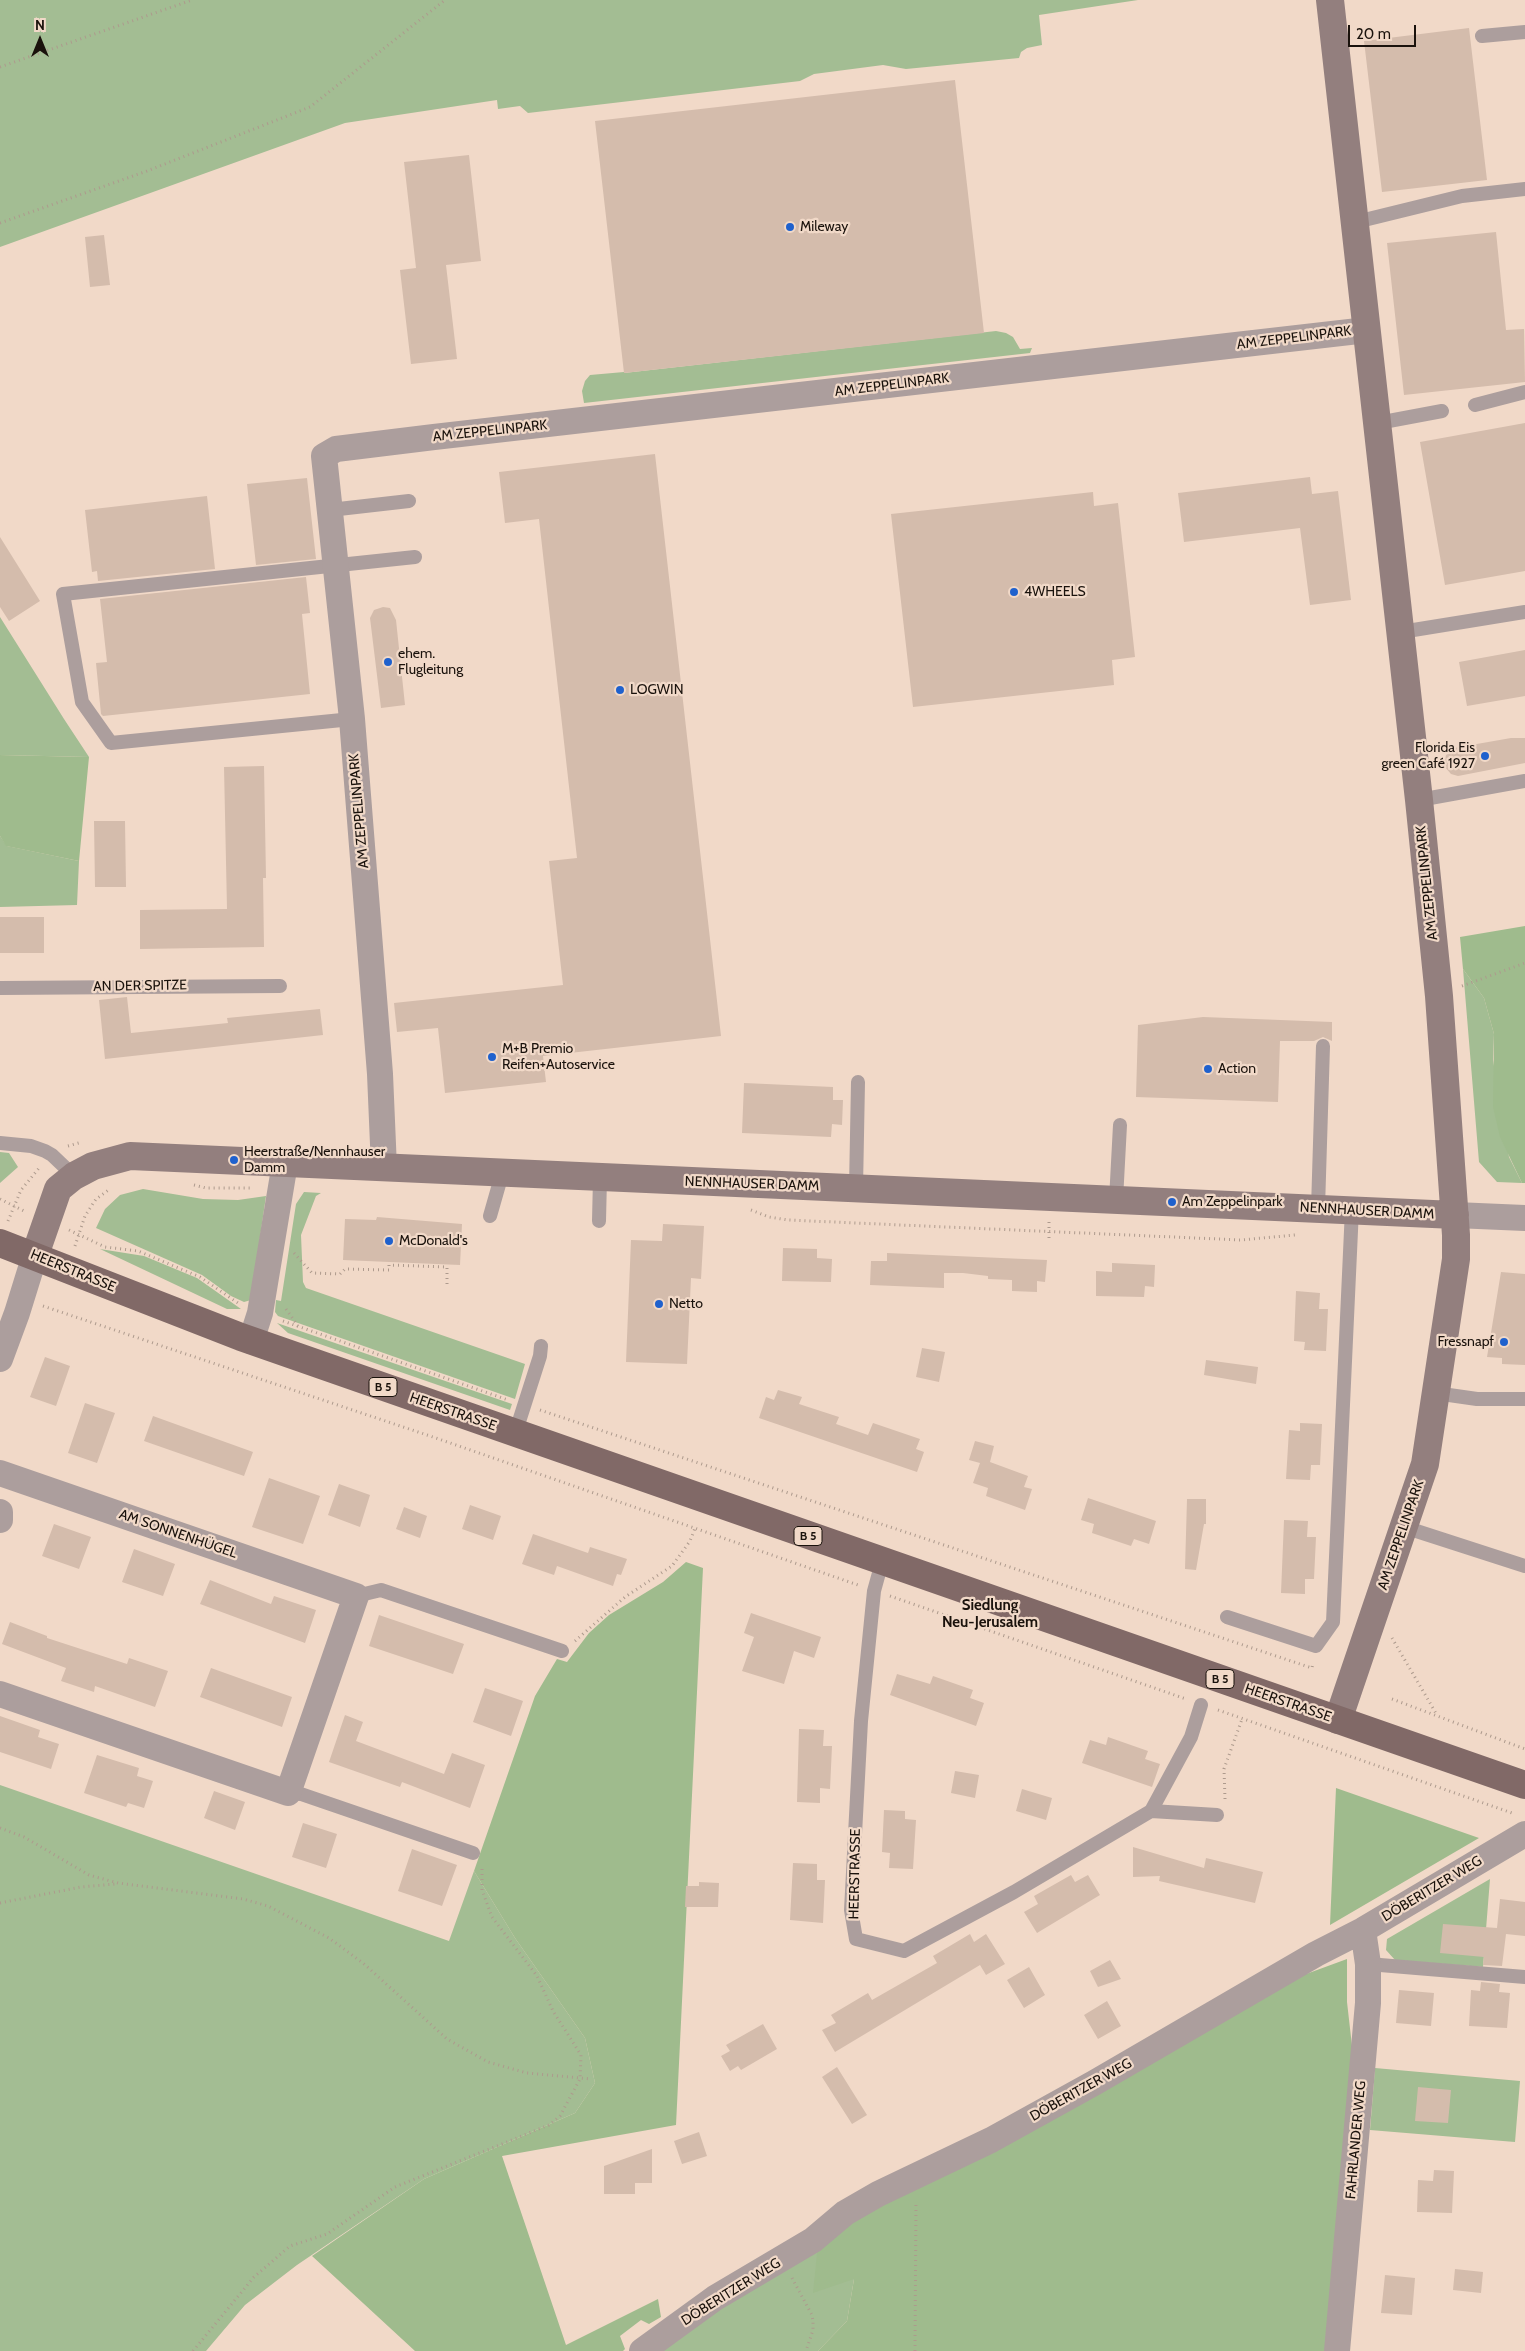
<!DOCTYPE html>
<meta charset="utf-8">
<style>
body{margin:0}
#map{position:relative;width:1525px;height:2351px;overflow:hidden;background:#f1d9c8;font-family:Cabin,sans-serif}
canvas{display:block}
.north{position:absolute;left:15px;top:15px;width:50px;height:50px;-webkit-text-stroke:4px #f1d9c8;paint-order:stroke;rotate:0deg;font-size:14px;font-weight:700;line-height:20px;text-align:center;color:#1a120c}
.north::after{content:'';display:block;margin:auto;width:18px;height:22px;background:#1a120c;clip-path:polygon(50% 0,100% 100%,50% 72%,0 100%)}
.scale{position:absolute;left:1348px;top:25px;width:68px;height:22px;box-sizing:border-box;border:2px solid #1a120c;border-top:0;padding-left:6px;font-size:15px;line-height:18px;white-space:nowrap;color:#1a120c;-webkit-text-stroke:4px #f1d9c8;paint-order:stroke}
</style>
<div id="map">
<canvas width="1525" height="2351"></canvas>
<div class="north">N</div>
<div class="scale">20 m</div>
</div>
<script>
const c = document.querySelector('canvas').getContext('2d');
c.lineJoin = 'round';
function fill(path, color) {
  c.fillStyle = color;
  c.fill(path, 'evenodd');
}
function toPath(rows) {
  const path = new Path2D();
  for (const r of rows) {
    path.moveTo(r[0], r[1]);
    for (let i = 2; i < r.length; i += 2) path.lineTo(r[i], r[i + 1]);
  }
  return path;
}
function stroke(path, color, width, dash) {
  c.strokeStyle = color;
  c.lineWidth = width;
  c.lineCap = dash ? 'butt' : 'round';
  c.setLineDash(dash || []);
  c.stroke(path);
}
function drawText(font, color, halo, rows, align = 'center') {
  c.font = font + ' Cabin,sans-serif';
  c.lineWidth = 4.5;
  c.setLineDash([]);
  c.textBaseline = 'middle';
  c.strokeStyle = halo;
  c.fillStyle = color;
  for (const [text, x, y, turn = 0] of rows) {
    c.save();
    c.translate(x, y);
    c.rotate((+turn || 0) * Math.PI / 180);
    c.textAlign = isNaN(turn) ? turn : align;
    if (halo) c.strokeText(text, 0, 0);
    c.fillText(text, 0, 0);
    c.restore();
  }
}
const green = toPath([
 [0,0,1138,0,1039,15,1042,45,1027,48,1021,52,1019,58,906,69,883,65,814,74,800,81,528,113,520,106,498,109,497,100,345,123,0,247],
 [996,331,1006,333,1013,337,1020,349,1032,348,1030,353,584,403,582,391,585,381,590,375,624,372,624,373],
 [0,617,64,719,89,757,0,755],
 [0,836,7,846,79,861,77,905,0,907],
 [1463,969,1484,998,1494,1034,1493,1060,1509,1157,1522,1183,1497,1182,1479,1162],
 [0,1152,9,1153,18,1167,0,1183],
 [143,1189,203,1199,238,1200,266,1196,251,1300,244,1302,231,1296,202,1275,96,1228,105,1209,120,1195],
 [304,1192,321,1193,316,1196,301,1235,303,1282,306,1288,525,1364,515,1399,278,1316,275,1312,276,1300,281,1301,296,1204],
 [100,1249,144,1256,197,1278,241,1309,227,1309],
 [277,1323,512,1404,510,1410,288,1333],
 [0,1785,449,1941,474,1871,515,1938,585,2038,595,2083,575,2113,424,2179,297,2265,245,2305,206,2351,0,2351],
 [1490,1879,1483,1967,1395,1960,1386,1950,1387,1939],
 [1375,2068,1520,2081,1515,2142,1370,2130],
 [818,2244,854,2279,847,2321,818,2351,655,2351]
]);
const forest = toPath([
 [0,755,89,757,79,861,6,846,0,836],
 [1525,926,1525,1183,1522,1183,1500,1137,1493,1107,1494,1034,1484,998,1463,969,1460,937],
 [686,1562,703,1568,676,2125,502,2156,566,2345,658,2299,661,2317,649,2324,641,2320,620,2336,625,2349,623,2351,415,2351,312,2256,424,2179,575,2113,595,2083,585,2038,515,1938,474,1871,535,1696,557,1659,567,1662,589,1633,609,1615,663,1582],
 [1336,1788,1479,1838,1330,1925],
 [1347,1959,1347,2002,1352,2046,1326,2351,818,2351,847,2321,854,2279,813,2293,818,2244,880,2199,1298,1977]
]);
const building = toPath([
 [1469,28,1487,180,1382,192,1364,41],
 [955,80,984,333,624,373,595,121],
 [469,155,481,261,446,265,457,359,411,364,400,270,416,268,404,162],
 [1496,232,1506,330,1524,329,1525,382,1404,395,1387,243],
 [104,235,110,285,90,287,85,237],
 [1525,423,1525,571,1445,585,1420,442],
 [655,454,721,1036,543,1056,546,1082,445,1093,438,1028,397,1032,394,1003,563,985,549,861,577,858,539,519,505,523,499,472],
 [1310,477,1312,494,1338,491,1351,600,1310,605,1300,528,1184,542,1178,493],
 [307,478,316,559,256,565,247,484],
 [1093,492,1094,506,1118,503,1135,657,1112,660,1114,685,913,707,891,514],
 [207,496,215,569,98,581,97,571,92,572,85,510],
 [0,537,40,601,9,621,0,607],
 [306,577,310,613,302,614,310,694,103,716,101,714,96,663,107,662,100,599],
 [383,607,390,608,396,620,405,705,381,708,370,618,374,610],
 [1525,650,1525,696,1467,706,1459,662],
 [1511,738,1525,738,1525,763,1458,776,1451,774,1444,766,1446,755,1454,748],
 [264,766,266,878,263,878,264,947,140,949,140,910,227,909,224,767],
 [94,821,125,821,126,887,95,887],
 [0,917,44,917,44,953,0,953],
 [127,997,131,1033,228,1023,227,1018,320,1009,323,1035,105,1059,99,1000],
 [1203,1017,1332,1022,1332,1041,1323,1037,1314,1041,1280,1041,1278,1102,1136,1097,1138,1025],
 [744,1083,833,1087,833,1100,843,1100,842,1125,832,1124,831,1137,742,1133],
 [377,1217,462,1224,460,1265,343,1260,345,1219,376,1220],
 [663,1224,704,1226,701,1279,691,1278,687,1364,626,1362,631,1240,662,1241],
 [783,1248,817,1249,817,1258,832,1259,831,1282,782,1281],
 [887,1253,1047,1260,1045,1282,1037,1281,1037,1292,1012,1291,1012,1280,988,1279,988,1276,963,1273,944,1273,944,1288,870,1285,871,1261,887,1261],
 [1112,1263,1155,1265,1154,1287,1145,1286,1144,1297,1096,1296,1096,1271,1112,1272],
 [1501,1272,1525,1274,1525,1365,1502,1364,1502,1358,1487,1357],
 [1296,1291,1320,1293,1319,1309,1328,1309,1326,1351,1304,1350,1305,1342,1294,1341],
 [922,1348,945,1352,939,1382,916,1377],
 [45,1357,70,1366,56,1406,30,1397],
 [1206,1360,1258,1367,1256,1384,1204,1375],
 [778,1390,802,1397,799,1404,839,1417,836,1424,868,1435,873,1423,920,1439,916,1449,924,1452,917,1472,759,1418,766,1397,774,1400],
 [85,1403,115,1413,97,1463,68,1453],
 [153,1416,253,1452,244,1476,144,1441],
 [1300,1423,1322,1424,1320,1465,1311,1465,1310,1480,1286,1479,1289,1430,1300,1431],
 [975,1441,994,1446,990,1462,1028,1476,1024,1487,1032,1489,1025,1510,986,1496,988,1488,973,1483,980,1463,969,1460],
 [269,1478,320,1496,303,1544,252,1527],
 [339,1484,370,1495,360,1527,328,1515],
 [1088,1498,1156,1521,1149,1544,1134,1539,1131,1546,1092,1533,1094,1524,1081,1520],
 [1187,1499,1206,1499,1206,1524,1204,1524,1196,1570,1185,1569],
 [470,1505,501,1516,493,1540,462,1529],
 [404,1507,427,1516,420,1538,396,1529],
 [1284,1520,1308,1521,1307,1537,1316,1537,1314,1579,1305,1579,1305,1594,1281,1593],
 [54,1524,91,1537,79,1569,42,1556],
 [533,1534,588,1553,590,1547,627,1559,621,1575,617,1574,613,1586,557,1566,554,1575,522,1564],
 [134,1549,175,1564,163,1596,122,1582],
 [210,1580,271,1604,274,1596,316,1610,305,1643,200,1604],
 [751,1613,821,1637,814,1658,794,1651,784,1684,742,1671,754,1637,744,1633],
 [379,1615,464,1644,453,1674,369,1646],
 [10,1622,47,1636,47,1638,127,1664,129,1658,168,1671,155,1707,95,1686,94,1692,61,1681,66,1668,2,1644],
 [211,1668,292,1697,282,1727,200,1697],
 [897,1674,930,1684,933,1676,973,1690,970,1698,984,1703,976,1726,890,1695],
 [485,1688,523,1701,511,1736,473,1722],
 [345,1715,363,1722,356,1741,444,1774,452,1753,485,1765,470,1808,402,1782,400,1787,329,1762],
 [0,1716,40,1730,38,1737,59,1744,51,1769,0,1752],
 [799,1729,824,1730,823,1746,832,1746,830,1789,820,1788,820,1803,797,1802],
 [1108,1737,1148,1751,1145,1759,1160,1764,1152,1787,1082,1763,1090,1740,1106,1745],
 [97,1755,139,1768,137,1776,153,1781,144,1808,128,1803,126,1807,84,1793],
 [955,1771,979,1775,975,1798,951,1793],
 [1022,1789,1052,1798,1046,1820,1016,1811],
 [214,1791,245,1802,235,1830,204,1818],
 [884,1810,905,1811,905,1819,916,1820,913,1869,889,1868,890,1853,882,1852],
 [303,1823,337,1834,326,1868,292,1857],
 [1133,1847,1204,1868,1206,1858,1263,1872,1255,1903,1159,1881,1160,1876,1133,1877],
 [412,1849,457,1865,442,1906,398,1891],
 [793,1863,817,1864,817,1880,825,1880,823,1923,790,1920],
 [1071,1875,1075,1882,1088,1875,1100,1895,1037,1933,1024,1912,1038,1904,1034,1896],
 [699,1882,719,1883,718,1907,685,1907,686,1886,699,1886],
 [1500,1899,1525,1902,1525,1936,1506,1934,1502,1966,1483,1965,1484,1957,1440,1953,1443,1924,1497,1928],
 [970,1934,974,1942,986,1934,1005,1964,986,1975,980,1965,835,2052,822,2030,836,2023,831,2015,868,1993,872,2000,937,1963,933,1956],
 [1110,1960,1121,1979,1098,1987,1090,1971],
 [1029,1967,1045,1995,1024,2008,1007,1980],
 [1481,1982,1500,1984,1499,1992,1510,1993,1507,2028,1469,2026,1471,1990,1480,1991],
 [1399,1990,1434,1993,1431,2026,1396,2023],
 [1107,2001,1121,2026,1098,2039,1084,2015],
 [763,2024,777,2049,741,2070,738,2066,730,2071,721,2056,730,2051,726,2045],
 [837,2067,867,2115,852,2124,822,2077],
 [1418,2087,1451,2090,1448,2123,1415,2121],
 [699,2132,707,2156,682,2164,674,2141],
 [652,2149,652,2183,635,2183,635,2194,604,2194,604,2166],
 [1434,2170,1454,2171,1452,2213,1417,2212,1418,2180,1433,2181],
 [1455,2269,1483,2272,1481,2293,1453,2290],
 [1385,2275,1415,2278,1412,2315,1381,2313]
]);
const path = toPath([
 [0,67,192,0],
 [0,223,147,171,310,107,445,0],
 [1462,986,1525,963],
 [68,1146,82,1142],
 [194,1185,206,1188,250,1188],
 [0,1199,24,1211],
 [751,1210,769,1217,788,1220,1241,1240,1295,1235],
 [8,1221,21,1190,40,1167],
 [69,1230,105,1247,138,1251,200,1277,238,1303],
 [1049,1238,1049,1221],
 [75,1246,85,1216,96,1199,110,1189],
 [294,1253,312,1273,340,1274,345,1269,389,1270,389,1265,447,1267,447,1285],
 [43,1306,433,1437,858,1585],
 [286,1309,298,1326],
 [283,1321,508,1400],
 [540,1410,1312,1668,1313,1662],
 [890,1596,1186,1699],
 [1392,1638,1437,1715],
 [575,1641,625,1597,672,1566,690,1541,695,1528],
 [1392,1699,1525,1749],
 [1218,1710,1512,1813],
 [1225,1799,1224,1769,1242,1719],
 [0,1828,24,1837,89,1875,118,1883,243,1899,268,1906,329,1938,363,1963,447,2039,488,2062,527,2073,591,2079],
 [0,1903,81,1887,115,1884],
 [792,2278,812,2315,813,2321,813,2330,806,2351],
 [193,2351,254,2277,290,2246,327,2234,395,2187,549,2125,560,2116,580,2079,581,2055,553,2011,537,1976,492,1917,482,1890,482,1869],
 [915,2351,916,2202]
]);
const lane = toPath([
 [1482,36,1525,32],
 [1356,222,1462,196,1525,189],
 [1475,405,1525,392],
 [1378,423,1442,411],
 [330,510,409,501],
 [1401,632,1525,612],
 [352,719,111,743,82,702,63,594,415,557],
 [1419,800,1525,781],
 [0,988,280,986],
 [0,1143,31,1146,45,1151,52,1155,74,1176],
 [856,1188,858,1082],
 [1116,1200,1120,1125],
 [1318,1208,1323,1046],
 [490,1216,502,1174],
 [599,1221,600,1178],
 [1435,1393,1477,1399,1525,1399],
 [515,1434,540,1356,541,1346],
 [1404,1527,1525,1566],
 [882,1562,874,1591,861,1721,851,1910,856,1939,904,1951,1014,1892,1151,1811,1217,1815],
 [356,1596,381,1590,562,1651],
 [1227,1617,1316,1646,1333,1622,1352,1209],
 [288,1793,301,1794,473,1853],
 [1151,1811,1191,1737,1201,1705],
 [1368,1964,1525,1977]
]);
const street = toPath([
 [384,1168,380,1074,352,719,324,456,336,449,434,437,1367,330],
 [1455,1215,1525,1218],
 [251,1341,260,1313,285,1163],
 [0,1359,17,1313,35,1255],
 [0,1473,356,1596,288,1793,0,1694],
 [0,1512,0,1520],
 [642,2351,715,2298,813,2240,845,2213,878,2194,991,2140,1094,2083,1316,1954,1363,1930,1525,1834],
 [1337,2351,1368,2003,1368,1964,1363,1930]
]);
const secondary = toPath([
 [1330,0,1419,800,1439,996,1456,1235,1456,1259,1425,1464,1338,1720],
 [35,1255,58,1189,74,1176,93,1166,130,1156,1455,1215]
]);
const primary = toPath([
 [0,1243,241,1337,1525,1785]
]);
const markers = [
 [790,227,5,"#1f61cd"],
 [1014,592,5,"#1f61cd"],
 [388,662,5,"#1f61cd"],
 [620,690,5,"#1f61cd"],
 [1485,756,5,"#1f61cd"],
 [492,1057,5,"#1f61cd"],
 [1208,1069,5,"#1f61cd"],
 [234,1160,5,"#1f61cd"],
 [1172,1202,5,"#1f61cd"],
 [389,1241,5,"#1f61cd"],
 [659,1304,5,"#1f61cd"],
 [1504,1342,5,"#1f61cd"]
];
const shields = [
 [383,1387,28],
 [808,1536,28],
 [1220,1679,28]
];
const shieldNames = [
 ["B 5",383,1387],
 ["B 5",808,1536],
 ["B 5",1220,1679]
];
const poiNames = [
 ["Mileway",800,227],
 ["4WHEELS",1024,592],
 ["ehem.",398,654],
 ["Flugleitung",398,670],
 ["LOGWIN",630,690],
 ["Florida Eis",1475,748,"right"],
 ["green Café 1927",1475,764,"right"],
 ["M+B Premio",502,1049],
 ["Reifen+Autoservice",502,1065],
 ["Action",1218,1069],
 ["Heerstraße/Nennhauser",244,1152],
 ["Damm",244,1168],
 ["Am Zeppelinpark",1182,1202],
 ["McDonald's",399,1241],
 ["Netto",669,1304],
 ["Fressnapf",1494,1342,"right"]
];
const streetNames = [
 ["AM ZEPPELINPARK",1294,338,-7],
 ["AM ZEPPELINPARK",892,385,-7],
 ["AM ZEPPELINPARK",490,431,-6],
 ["AM ZEPPELINPARK",359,811,-95],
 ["AM ZEPPELINPARK",1427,883,-96],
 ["AN DER SPITZE",140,986,-1],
 ["NENNHAUSER DAMM",752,1184,2],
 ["NENNHAUSER DAMM",1367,1211,3],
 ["HEERSTRASSE",73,1271,22],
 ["HEERSTRASSE",453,1412,19],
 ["AM SONNENHÜGEL",178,1534,19],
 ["AM ZEPPELINPARK",1401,1535,-71],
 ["HEERSTRASSE",1288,1703,19],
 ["HEERSTRASSE",855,1874,-89],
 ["DÖBERITZER WEG",1432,1889,-31],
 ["DÖBERITZER WEG",1081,2090,-29],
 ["FAHRLANDER WEG",1356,2140,-85],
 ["DÖBERITZER WEG",731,2292,-32]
];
const neighbourhoodNames = [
 ["Siedlung",990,1606],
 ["Neu-Jerusalem",990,1623]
];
fill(green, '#a3bd93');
fill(forest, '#9fbb8d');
fill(building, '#d4bcac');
stroke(path, '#ad9a8d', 3, [1, 4]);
stroke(lane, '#ac9e9d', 14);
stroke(street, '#ac9e9d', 26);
stroke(secondary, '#937f7e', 28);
stroke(primary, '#816967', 28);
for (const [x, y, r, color] of markers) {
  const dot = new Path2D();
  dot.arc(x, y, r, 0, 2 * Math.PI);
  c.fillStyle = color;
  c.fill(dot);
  stroke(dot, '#f1d9c8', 2);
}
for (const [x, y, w] of shields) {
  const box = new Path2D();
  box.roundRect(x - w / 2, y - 9.5, w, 19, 4);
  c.fillStyle = '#f1d9c8';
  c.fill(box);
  stroke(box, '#1a120c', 1);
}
drawText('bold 12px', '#1a120c', null, shieldNames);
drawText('14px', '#1a120c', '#f1d9c8', poiNames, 'left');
drawText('14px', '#1a120c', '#f1d9c8', streetNames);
drawText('bold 15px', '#1a120c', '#f1d9c8', neighbourhoodNames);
</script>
